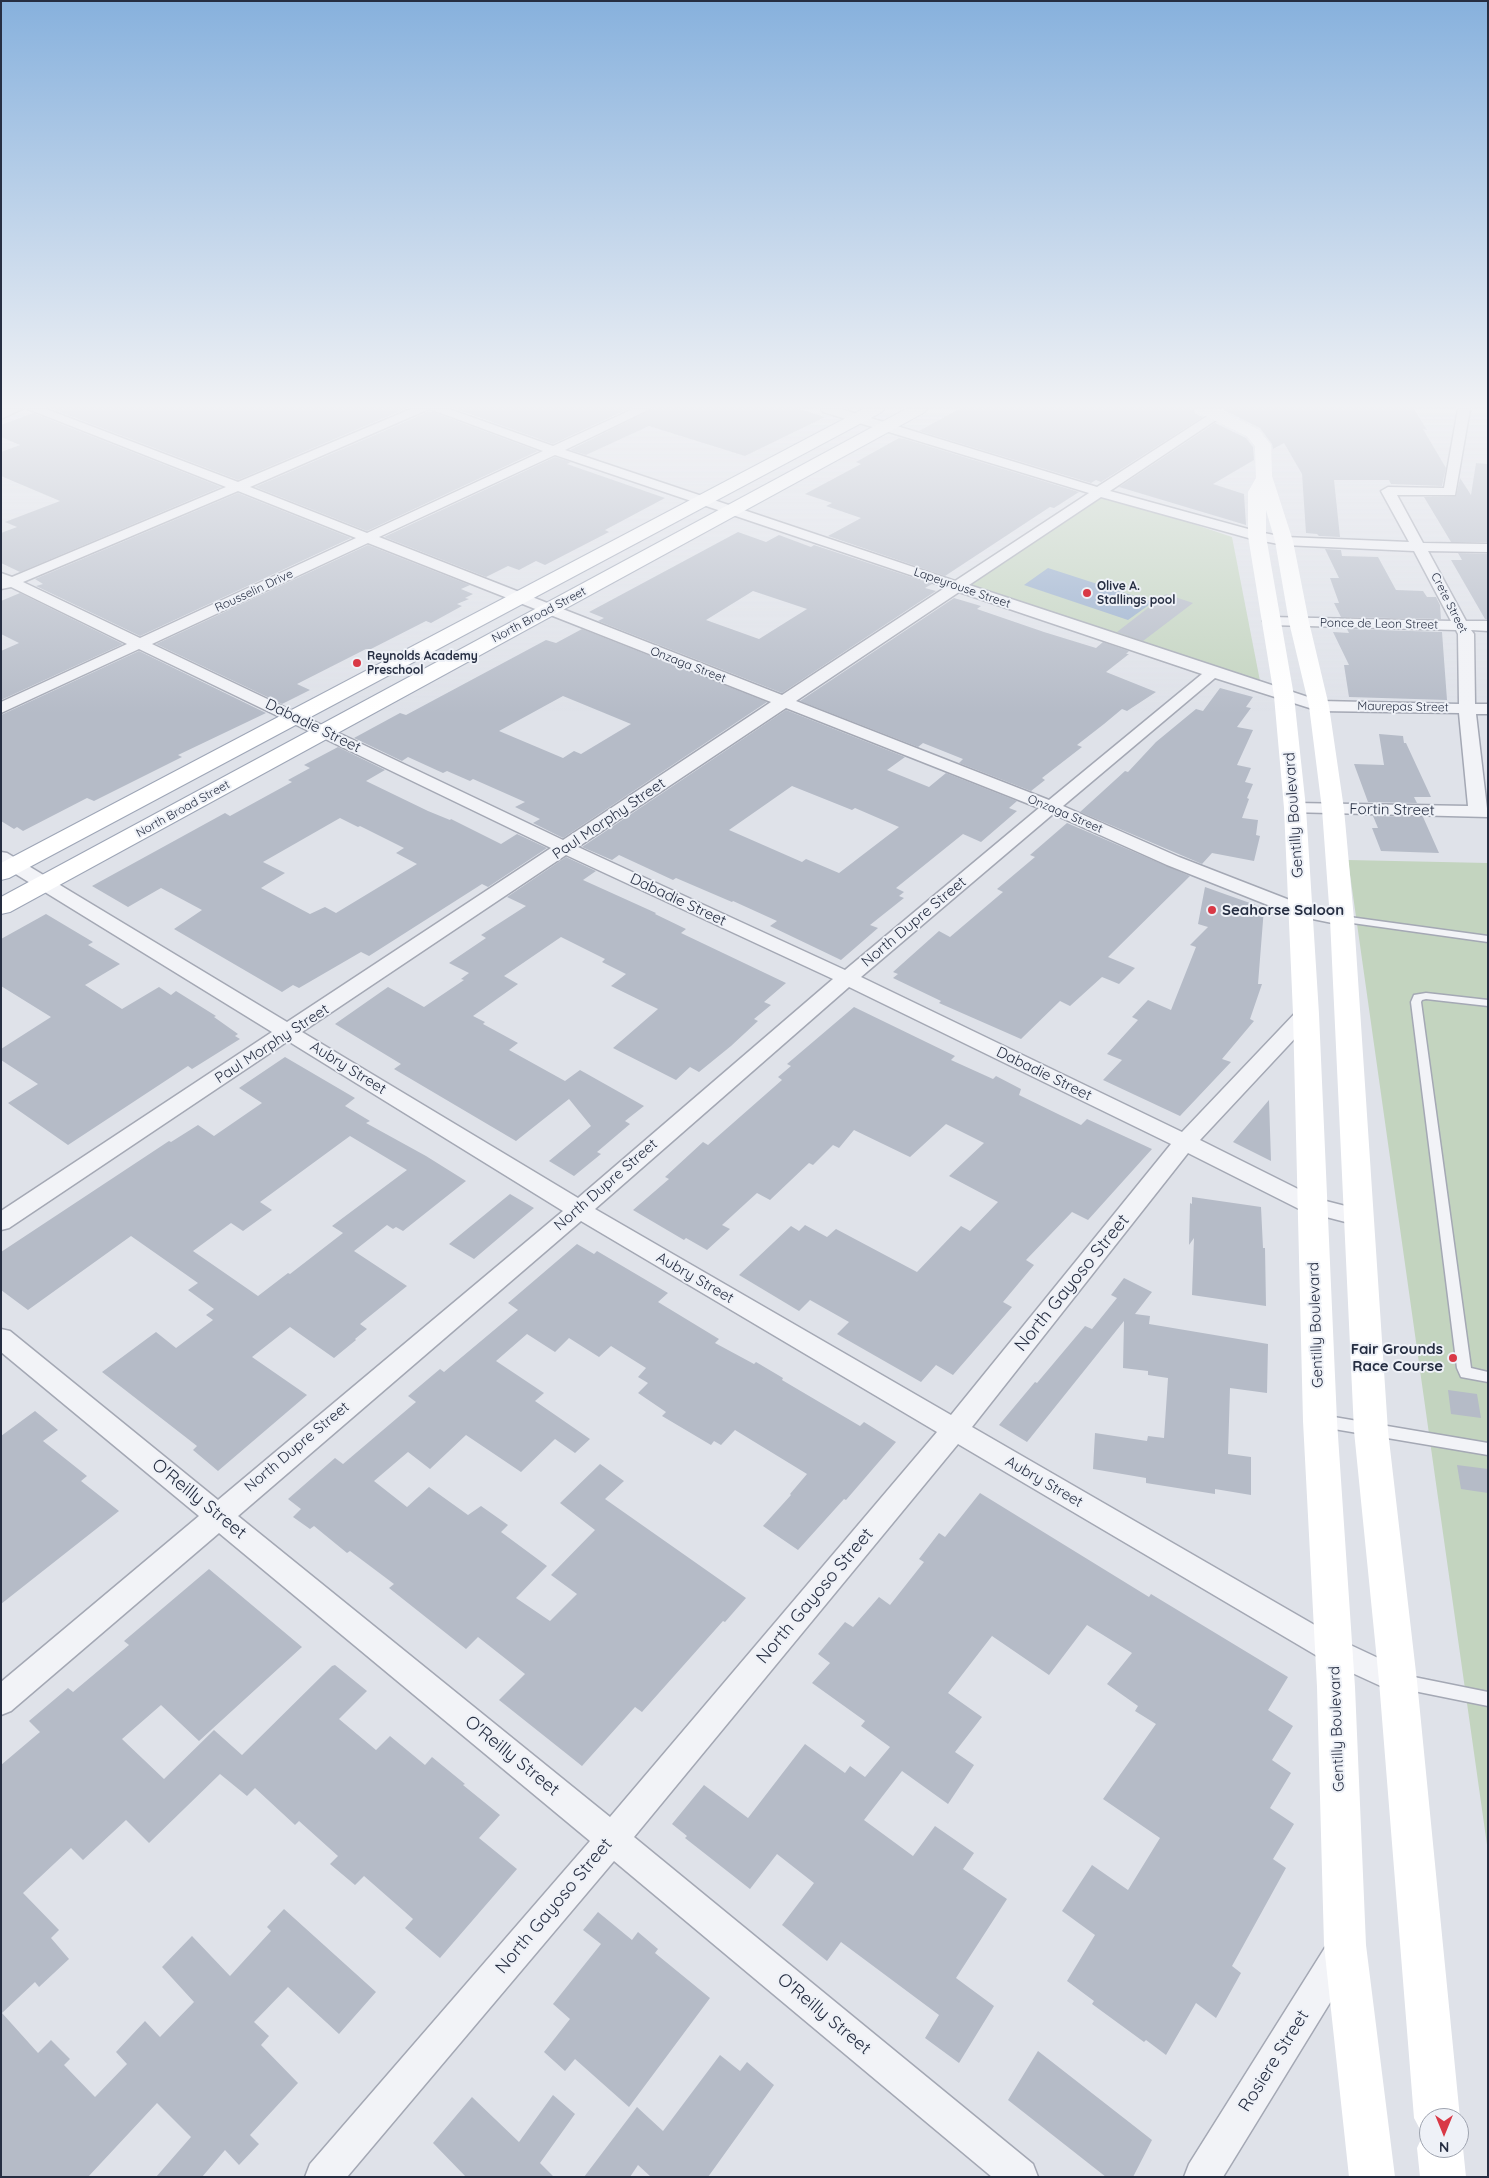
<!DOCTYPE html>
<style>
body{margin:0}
#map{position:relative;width:1489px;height:2178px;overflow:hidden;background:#dfe2e9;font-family:Quicksand,sans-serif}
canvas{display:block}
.frame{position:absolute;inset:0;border:2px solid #262e42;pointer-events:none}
.north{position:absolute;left:1419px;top:2108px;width:50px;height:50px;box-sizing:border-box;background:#eef1f7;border:1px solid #9ea3af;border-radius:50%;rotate:180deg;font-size:14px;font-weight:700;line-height:20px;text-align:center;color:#262e42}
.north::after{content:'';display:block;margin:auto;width:18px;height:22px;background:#d93946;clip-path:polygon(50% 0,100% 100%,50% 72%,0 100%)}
</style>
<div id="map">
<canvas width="1489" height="2178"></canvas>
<div class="frame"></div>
<div class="north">N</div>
</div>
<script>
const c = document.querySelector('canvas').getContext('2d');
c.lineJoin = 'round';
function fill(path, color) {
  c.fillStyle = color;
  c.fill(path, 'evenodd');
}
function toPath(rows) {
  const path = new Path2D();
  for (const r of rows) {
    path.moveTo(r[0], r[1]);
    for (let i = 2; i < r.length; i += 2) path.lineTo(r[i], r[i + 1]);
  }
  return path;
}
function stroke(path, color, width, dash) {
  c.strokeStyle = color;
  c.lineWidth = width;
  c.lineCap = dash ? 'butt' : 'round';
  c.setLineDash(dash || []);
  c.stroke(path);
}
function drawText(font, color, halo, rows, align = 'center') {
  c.font = font + ' Quicksand,sans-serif';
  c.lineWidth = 4;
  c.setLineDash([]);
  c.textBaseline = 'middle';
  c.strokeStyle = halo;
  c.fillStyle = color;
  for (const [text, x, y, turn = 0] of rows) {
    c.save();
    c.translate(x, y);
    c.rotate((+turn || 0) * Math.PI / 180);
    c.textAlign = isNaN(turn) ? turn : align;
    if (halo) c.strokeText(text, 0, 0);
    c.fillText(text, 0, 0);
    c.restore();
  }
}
const green = toPath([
 [1099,492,1232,537,1260,681,1213,672,959,587],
 [1348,860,1488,863,1488,1852]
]);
const water = toPath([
 [1048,568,1153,602,1128,620,1024,585]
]);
const building = toPath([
 [52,409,405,409,238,480],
 [456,409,628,409,553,444],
 [652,409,799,409,825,417,745,456,649,426,586,455,570,450],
 [959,409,1193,409,1196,414,1203,417,1101,482,1096,480,1091,483,919,431],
 [1222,409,1414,409,1427,430,1423,429,1446,468,1442,486,1391,484,1389,480,1334,480,1340,537,1319,536,1317,534,1306,533,1302,474,1284,443,1273,449,1272,444,1260,428],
 [430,411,538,451,367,531,255,487],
 [33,413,221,487,20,572,1,563,1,533,17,527,5,522,60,501,1,476,1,452,20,445,1,437,1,425],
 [1215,423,1246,438,1253,447,1254,460,1213,484,1244,494,1246,525,1119,487],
 [899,438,905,439,1079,492,1054,508,1050,507,945,576,828,536,861,518,826,506,832,503,805,494,861,464,856,462],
 [555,457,571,462,567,464,665,498,605,530,609,532,545,565,536,561,519,570,508,566,486,577,384,537],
 [1476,463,1488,464,1488,542,1451,542,1424,497,1456,496,1460,478,1471,495],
 [238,493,351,538,140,636,36,586,43,584,35,579],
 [738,532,766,542,779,535,811,547,814,545,932,584,925,588,936,591,782,693,598,621,604,618,589,612],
 [753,591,807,609,759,639,706,620],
 [368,545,470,585,461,589,473,594,465,598,469,599,457,604,462,606,431,623,426,621,369,650,366,649,297,684,310,690,282,704,156,644],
 [1325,549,1341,550,1342,556,1378,557,1396,590,1423,591,1427,597,1436,597,1440,605,1441,619,1341,617,1334,603,1339,603,1330,578,1339,578],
 [1458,553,1488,554,1488,619,1485,619,1451,560,1462,560],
 [20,593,123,644,1,700,1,651,19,643,1,634,1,601],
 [1166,594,1193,603,1143,641,1117,632],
 [954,598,981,606,977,609,1044,632,1096,648,1103,642,1129,651,1126,654,1129,654,1106,672,1156,692,1127,711,1122,709,1104,724,1077,745,1082,747,1042,778,1045,780,1031,791,959,763,963,759,923,743,918,747,800,701],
 [582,629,767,702,563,838,533,823,540,819,515,807,525,802,473,779,470,781,447,771,443,773,408,757,402,761,354,738,400,713,406,715,546,640,556,643],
 [563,696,631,724,581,754,574,751,563,758,499,731],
 [1347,629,1442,632,1447,700,1349,697,1344,665,1349,665,1333,632,1349,633],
 [139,651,266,713,178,755,182,757,94,801,87,798,23,831,17,827,14,829,1,821,1,715],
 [1220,688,1253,697,1246,707,1251,708,1237,727,1253,730,1237,765,1251,768,1245,782,1253,784,1247,798,1249,799,1242,818,1258,820,1256,835,1260,836,1254,861,1212,853,1202,864,1080,812,1125,771,1128,772,1156,742,1196,709,1203,711],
 [786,710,905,757,887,770,929,787,946,773,1017,801,1009,808,1017,811,981,842,963,834,896,888,904,892,899,896,904,898,870,925,878,928,841,960,770,926,777,921,733,901,732,902,676,878,673,880,619,855,612,860,582,847],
 [792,786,852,810,855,808,899,827,839,873,806,859,802,862,729,830],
 [1379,734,1403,736,1404,743,1406,743,1431,797,1414,797,1417,803,1368,802,1354,764,1384,765],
 [338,747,385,770,366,781,428,811,450,820,451,819,501,844,517,834,547,848,488,887,482,884,369,956,361,952,299,988,293,985,282,992,174,929,202,910,161,888,128,907,92,886,225,813,230,816,292,782,288,780,310,768,304,765],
 [340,818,358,827,360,826,404,848,396,853,417,864,336,913,325,907,310,914,261,888,285,873,263,862],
 [1373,816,1423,817,1439,853,1381,851,1372,828,1378,828],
 [1067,823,1190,876,1108,957,1135,968,1119,984,1102,977,1070,1006,1060,1001,1021,1039,939,1003,941,1001,893,978,898,974,893,972,939,931,950,937,1003,892,997,889,1035,857,1030,855],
 [566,857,596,871,583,880,656,913,655,914,686,929,681,933,786,983,764,1002,771,1005,754,1019,758,1021,731,1046,699,1072,690,1067,676,1080,613,1048,658,1009,611,986,626,974,602,962,605,959,561,937,504,976,518,984,473,1016,485,1022,483,1024,518,1043,509,1050,565,1081,580,1070,644,1106,625,1121,630,1124,597,1152,601,1154,574,1176,549,1161,591,1126,569,1099,516,1141,394,1069,401,1064,335,1024,388,987,424,1007,464,980,461,979,469,973,449,963,486,938,481,935,526,906,507,897],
 [1205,887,1264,908,1258,984,1262,984,1250,1019,1254,1021,1222,1059,1231,1062,1180,1116,1103,1080,1122,1060,1107,1054,1138,1020,1132,1017,1148,1000,1171,1010,1196,947,1190,945,1208,927,1198,924],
 [46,914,93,942,88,945,120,964,85,985,122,1009,159,987,171,995,176,991,216,1016,214,1017,238,1034,235,1036,240,1039,192,1069,188,1066,68,1145,8,1103,38,1084,1,1060,1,1049,51,1017,1,986,1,939],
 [854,1007,955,1056,951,1060,993,1079,996,1076,1021,1089,1019,1095,1060,1115,1081,1125,1087,1119,1152,1149,1088,1220,1072,1212,1026,1260,1034,1265,1003,1302,1012,1307,953,1375,936,1365,921,1382,837,1334,849,1322,810,1300,799,1311,739,1275,791,1226,799,1231,805,1225,827,1237,836,1229,917,1272,961,1226,970,1231,998,1202,949,1176,984,1143,946,1124,910,1157,854,1130,839,1148,833,1145,813,1165,809,1163,770,1200,757,1193,722,1225,730,1229,707,1250,686,1238,684,1240,633,1210,669,1179,665,1177,703,1142,708,1145,782,1080,778,1077,791,1066,787,1064],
 [285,1057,355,1098,345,1106,370,1121,366,1123,426,1156,466,1181,403,1231,396,1227,393,1229,387,1225,354,1251,407,1286,360,1324,367,1329,355,1339,356,1340,334,1358,290,1327,252,1357,307,1395,218,1471,193,1450,197,1446,102,1372,156,1332,176,1348,213,1320,206,1315,214,1309,188,1290,198,1283,131,1236,28,1310,1,1290,1,1252,169,1141,171,1142,198,1125,214,1136,262,1103,239,1088],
 [350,1136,407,1170,332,1226,343,1233,290,1274,288,1273,258,1296,193,1251,231,1223,243,1231,272,1210,260,1202],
 [1269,1100,1271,1161,1233,1142],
 [510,1194,534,1208,474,1259,449,1244],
 [1192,1197,1261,1207,1263,1248,1265,1248,1266,1306,1192,1295,1194,1238,1189,1245,1190,1203,1192,1204],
 [577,1244,594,1254,597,1251,668,1293,658,1302,719,1339,715,1343,754,1364,756,1362,783,1378,782,1380,860,1426,864,1422,896,1442,846,1500,844,1499,798,1550,763,1526,791,1495,790,1494,807,1474,735,1430,721,1445,714,1441,711,1445,662,1416,666,1412,638,1393,648,1383,638,1377,646,1368,611,1346,599,1357,569,1338,555,1352,527,1334,496,1361,544,1393,535,1401,590,1439,575,1453,555,1439,521,1472,466,1435,430,1469,408,1452,374,1481,407,1507,429,1487,468,1515,481,1506,508,1525,501,1532,547,1566,516,1598,550,1621,577,1594,551,1575,595,1530,560,1503,600,1464,624,1481,605,1499,746,1598,725,1622,723,1621,642,1712,635,1707,582,1766,499,1700,525,1674,478,1637,466,1649,389,1588,394,1584,350,1551,347,1553,314,1526,310,1529,293,1517,301,1509,288,1499,335,1458,343,1464,416,1402,408,1396,440,1369,444,1372,518,1310,508,1303],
 [1124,1278,1152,1292,1135,1314,1150,1316,1149,1324,1268,1344,1267,1393,1230,1388,1228,1454,1251,1457,1251,1495,1215,1489,1215,1494,1146,1483,1146,1478,1093,1469,1095,1433,1147,1441,1148,1436,1164,1438,1168,1378,1148,1375,1148,1371,1123,1368,1124,1321,1027,1442,999,1425,1035,1382,1037,1383,1085,1326,1092,1329,1117,1298,1111,1295],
 [1448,1390,1477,1394,1481,1418,1451,1414],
 [35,1411,58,1430,43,1441,87,1476,81,1481,119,1511,1,1604,1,1436],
 [1457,1465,1488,1469,1488,1493,1461,1489],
 [980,1493,1149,1597,1151,1594,1288,1677,1268,1710,1293,1726,1272,1760,1291,1773,1270,1808,1294,1824,1273,1859,1286,1868,1232,1966,1241,1973,1216,2018,1196,2003,1166,2055,1146,2040,1144,2042,1092,2004,1094,2001,1067,1981,1095,1935,1062,1911,1092,1865,1128,1890,1160,1838,1103,1799,1156,1724,1135,1711,1138,1706,1107,1684,1132,1653,1087,1625,1049,1675,992,1636,948,1693,982,1717,955,1752,974,1765,948,1804,902,1771,864,1820,913,1856,935,1826,974,1853,963,1869,1007,1899,956,1978,994,2006,959,2063,925,2038,939,2015,841,1942,827,1961,782,1925,814,1883,777,1854,750,1889,685,1838,687,1836,672,1824,704,1785,748,1818,805,1744,845,1773,850,1766,865,1777,890,1747,861,1726,865,1721,812,1683,830,1663,818,1654,845,1622,853,1627,879,1597,890,1605,924,1562,919,1559,939,1533,945,1537],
 [209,1569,302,1647,199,1741,161,1705,122,1739,164,1779,214,1730,242,1755,332,1666,335,1665,367,1691,339,1719,376,1750,390,1736,425,1765,432,1757,465,1784,463,1785,500,1815,479,1838,517,1869,440,1958,405,1928,413,1919,364,1876,355,1885,330,1864,338,1856,299,1821,295,1825,255,1788,247,1796,220,1774,149,1843,126,1820,83,1860,71,1848,23,1893,59,1930,51,1938,69,1959,39,1987,35,1982,2,2013,38,2053,51,2040,70,2059,64,2065,95,2097,127,2064,116,2052,145,2021,160,2037,194,2002,162,1967,192,1936,230,1976,271,1931,267,1927,284,1909,376,1992,339,2034,288,1987,254,2022,269,2036,261,2045,298,2083,250,2135,259,2144,239,2165,225,2150,202,2177,156,2177,191,2137,157,2103,88,2177,1,2177,1,1765,40,1732,29,1721,68,1688,73,1692,129,1645,124,1641],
 [598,1912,632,1940,638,1932,658,1949,655,1953,710,1998,629,2107,575,2059,565,2071,544,2052,570,2019,553,2004,601,1944,583,1930],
 [1038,2051,1152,2140,1133,2177,1106,2177,1008,2100],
 [720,2055,740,2071,747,2062,774,2085,708,2177,651,2177,638,2165,630,2177,584,2177,637,2107,663,2131],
 [553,2095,575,2114,540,2163,554,2177,466,2177,433,2143,472,2097,519,2142]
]);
const lane = toPath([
 [1342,916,1488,936,1488,942,1338,921,1337,919,1338,917,1342,916],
 [1426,993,1488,1000,1488,1006,1426,999,1422,1000,1421,1002,1471,1368,1488,1372,1488,1382,1461,1377,1457,1368,1411,1002,1414,995,1426,993],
 [1322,1415,1488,1443,1488,1455,1322,1427,1317,1425,1315,1421,1317,1417,1322,1415],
 [1404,1675,1488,1692,1488,1706,1404,1689,1399,1687,1396,1682,1399,1677,1404,1675]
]);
const street = toPath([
 [4,409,22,409,1,419,1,411,4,409],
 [28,409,46,409,238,482,411,409,429,409,250,487,367,533,543,451,430,409,449,409,553,446,633,409,650,409,565,450,955,581,1089,493,823,412,821,409,841,409,1097,487,1215,411,1221,415,1219,418,1110,491,1259,532,1284,537,1409,542,1381,491,1388,487,1444,488,1458,409,1470,409,1455,495,1397,495,1423,543,1488,544,1488,552,1428,551,1466,621,1488,621,1488,631,1471,630,1474,634,1475,704,1488,704,1488,714,1476,714,1488,817,1289,812,1286,808,1289,804,1295,803,1468,806,1459,713,1319,711,1215,678,1063,806,1179,857,1305,906,1349,915,1351,919,1349,923,1342,925,1293,915,1167,865,1053,814,861,977,1182,1132,1299,1009,1306,1008,1313,1009,1316,1014,1313,1019,1200,1140,1318,1199,1365,1211,1368,1217,1365,1223,1357,1225,1303,1211,1188,1153,972,1427,1344,1642,1408,1672,1413,1681,1408,1690,1398,1694,1324,1660,958,1444,634,1837,1033,2164,1038,2177,992,2177,614,1861,347,2177,305,2177,310,2164,590,1841,219,1533,11,1711,1,1715,1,1682,199,1516,1,1352,1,1329,10,1331,218,1500,563,1211,288,1041,9,1228,1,1230,1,1211,272,1032,1,865,1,852,7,853,287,1022,551,848,139,649,1,713,1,702,127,644,11,587,1,589,1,573,12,577,226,487,28,409],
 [555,455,946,587,782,695,379,537,555,455],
 [238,491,356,538,140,638,23,582,238,491],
 [1101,497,1252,539,1284,545,1414,551,1451,621,1270,617,1265,618,1263,621,1265,624,1270,625,1456,630,1458,634,1459,704,1320,701,969,585,1101,497],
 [368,543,771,702,563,840,152,644,368,543],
 [959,592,1202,674,1049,800,796,701,959,592],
 [786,708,1039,808,845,970,578,847,786,708],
 [566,855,833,979,578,1198,302,1032,566,855],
 [849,987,1171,1144,951,1415,595,1209,849,987],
 [581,1221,937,1432,610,1817,238,1516,581,1221],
 [1343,1934,1355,1938,1359,1950,1355,1962,1223,2177,1184,2177,1189,2164,1331,1938,1343,1934]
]);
const secondary = toPath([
 [1195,409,1217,409,1259,430,1271,445,1272,476,1293,541,1309,622,1329,706,1344,809,1354,919,1388,1431,1417,1681,1460,2118,1459,2120,1459,2118,1429,2118,1429,2148,1459,2148,1459,2139,1463,2148,1466,2177,1420,2177,1417,2148,1423,2135,1414,2118,1379,1681,1354,1431,1330,919,1322,809,1309,706,1289,622,1275,541,1266,510,1266,536,1294,696,1306,808,1319,1014,1337,1421,1355,1687,1366,1945,1395,2177,1349,2177,1324,1945,1317,1687,1303,1421,1293,1014,1284,808,1274,696,1248,536,1248,492,1256,478,1255,446,1247,436,1197,412,1195,409]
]);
const primary = toPath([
 [863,409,884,409,882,412,9,878,1,880,1,863,863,409],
 [906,409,927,409,925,412,10,912,1,914,1,897,906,409]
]);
const markers = [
 [1087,593,5,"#d93946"],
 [357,663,5,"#d93946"],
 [1212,910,5,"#d93946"],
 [1453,1358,5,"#d93946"]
];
const farPoinames = [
 ["Olive A.",1097,586],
 ["Stallings pool",1097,600],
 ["Reynolds Academy",367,656],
 ["Preschool",367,670]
];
const farStreetnames = [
 ["Lapeyrouse Street",962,588,19],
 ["Rousselin Drive",254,591,-25],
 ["Crete Street",1449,603,63],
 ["North Broad Street",539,615,-28],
 ["Ponce de Leon Street",1379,624,1],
 ["Onzaga Street",688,665,21],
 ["Maurepas Street",1403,707,1],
 ["North Broad Street",183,809,-29],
 ["Onzaga Street",1065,814,23]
];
const streetNames = [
 ["Dabadie Street",313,726,26],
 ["Fortin Street",1392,810,1],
 ["Gentilly Boulevard",1294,815,-94],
 ["Paul Morphy Street",609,819,-34],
 ["Dabadie Street",678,900,25],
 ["North Dupre Street",914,922,-40],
 ["Paul Morphy Street",272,1044,-33],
 ["Aubry Street",348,1068,32],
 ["Dabadie Street",1044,1074,26],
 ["North Dupre Street",606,1185,-41],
 ["Aubry Street",695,1278,30],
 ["Gentilly Boulevard",1316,1325,-92],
 ["North Dupre Street",297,1447,-40],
 ["Aubry Street",1044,1482,30],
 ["Gentilly Boulevard",1337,1729,-92]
];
const poiNames = [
 ["Seahorse Saloon",1222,910],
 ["Fair Grounds",1443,1349,"right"],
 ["Race Course",1443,1366,"right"]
];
const nearStreetnames = [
 ["North Gayoso Street",1072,1283,-51],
 ["O'Reilly Street",199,1499,39],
 ["North Gayoso Street",815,1596,-50],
 ["O'Reilly Street",512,1756,39],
 ["North Gayoso Street",554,1906,-50],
 ["O'Reilly Street",824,2014,40],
 ["Rosiere Street",1274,2061,-58]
];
fill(green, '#c3d4bf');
fill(water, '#96adcc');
fill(building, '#b5bbc7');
stroke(lane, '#a4a8b4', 3);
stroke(street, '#a4a8b4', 3);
stroke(primary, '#9da5b6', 2);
fill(lane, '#f2f3f7');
fill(street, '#f2f3f7');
fill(secondary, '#fff');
fill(primary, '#fff');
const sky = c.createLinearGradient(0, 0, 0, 714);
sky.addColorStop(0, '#87b1dd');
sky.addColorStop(0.57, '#f1f2f5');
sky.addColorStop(1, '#f1f2f500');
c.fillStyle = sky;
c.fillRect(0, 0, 1489, 714);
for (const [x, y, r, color] of markers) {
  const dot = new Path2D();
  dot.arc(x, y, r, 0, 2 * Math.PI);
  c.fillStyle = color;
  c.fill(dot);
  stroke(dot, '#eef1f7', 2);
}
drawText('bold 12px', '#262e42', '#eef1f7', farPoinames, 'left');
drawText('12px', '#262e42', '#eef1f7', farStreetnames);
drawText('15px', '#262e42', '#eef1f7', streetNames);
drawText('bold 15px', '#262e42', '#eef1f7', poiNames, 'left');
drawText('18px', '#262e42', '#eef1f7', nearStreetnames);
</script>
